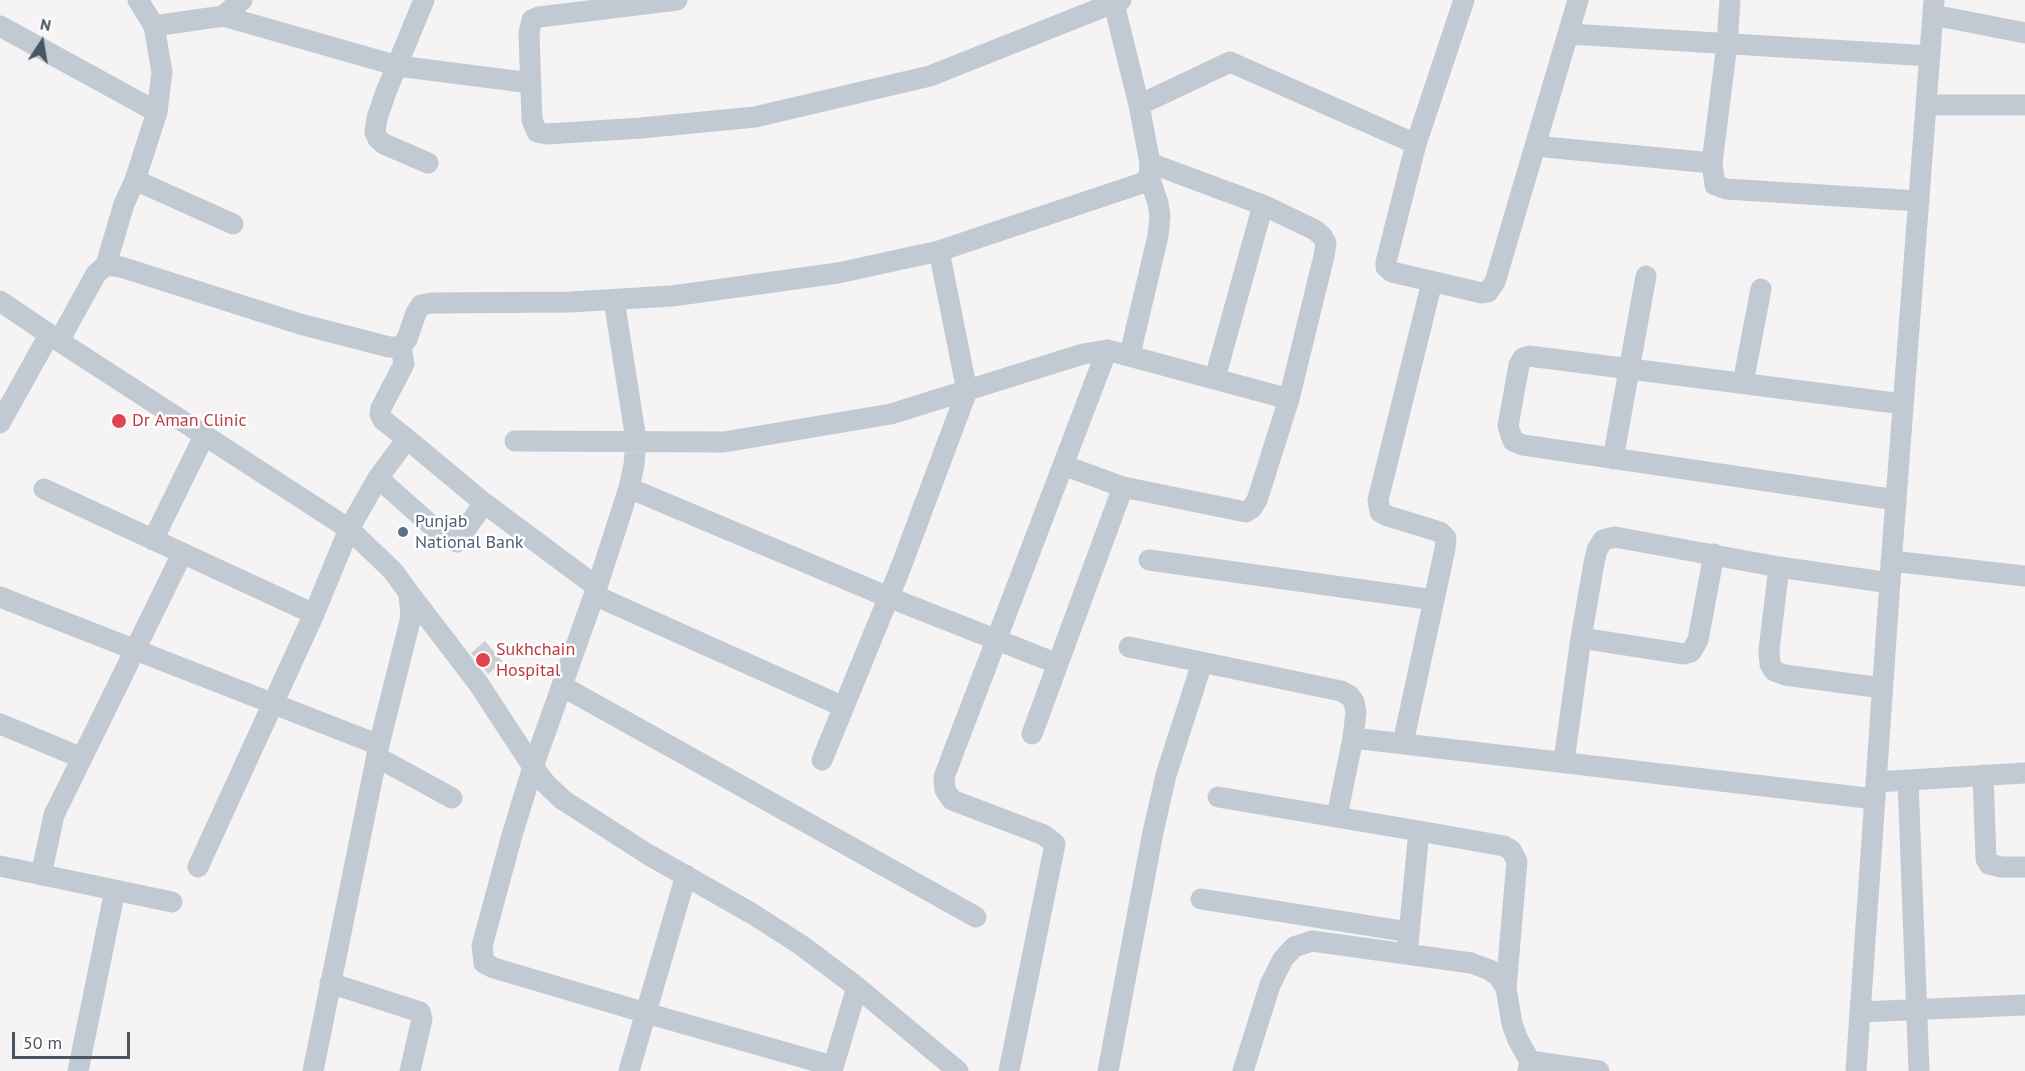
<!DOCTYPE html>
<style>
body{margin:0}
#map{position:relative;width:2025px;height:1071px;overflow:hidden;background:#f5f3f3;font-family:"PT Sans",sans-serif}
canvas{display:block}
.north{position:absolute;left:12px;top:12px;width:60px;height:60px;-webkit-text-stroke:4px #fff;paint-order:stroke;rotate:12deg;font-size:16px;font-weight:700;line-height:24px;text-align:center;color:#4a5661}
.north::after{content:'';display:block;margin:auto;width:21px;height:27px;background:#4a5661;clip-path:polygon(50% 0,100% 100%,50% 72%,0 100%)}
.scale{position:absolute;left:12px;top:1032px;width:118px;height:27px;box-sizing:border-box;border:3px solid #4a5661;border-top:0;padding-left:8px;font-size:18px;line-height:21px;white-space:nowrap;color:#4a5661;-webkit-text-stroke:4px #fff;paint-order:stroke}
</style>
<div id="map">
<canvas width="2025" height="1071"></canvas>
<div class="north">N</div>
<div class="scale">50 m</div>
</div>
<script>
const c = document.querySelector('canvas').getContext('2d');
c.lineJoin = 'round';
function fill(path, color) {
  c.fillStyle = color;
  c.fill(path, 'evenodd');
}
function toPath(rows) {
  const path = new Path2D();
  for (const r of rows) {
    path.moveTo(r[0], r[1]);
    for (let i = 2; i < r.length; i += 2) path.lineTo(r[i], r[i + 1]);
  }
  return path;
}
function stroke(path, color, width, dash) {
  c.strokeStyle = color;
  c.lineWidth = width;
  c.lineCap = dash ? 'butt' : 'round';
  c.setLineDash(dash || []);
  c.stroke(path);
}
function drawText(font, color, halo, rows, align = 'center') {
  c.font = font + ' "PT Sans",sans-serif';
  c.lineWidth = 5;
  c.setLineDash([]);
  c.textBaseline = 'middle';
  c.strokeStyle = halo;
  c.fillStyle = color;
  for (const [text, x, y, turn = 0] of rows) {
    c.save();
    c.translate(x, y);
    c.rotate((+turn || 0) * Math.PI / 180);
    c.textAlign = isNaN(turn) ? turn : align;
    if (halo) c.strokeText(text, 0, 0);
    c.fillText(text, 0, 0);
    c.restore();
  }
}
const building = toPath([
 [485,641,503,662,488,674,471,653]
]);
const minor = toPath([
 [424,0,386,92,377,118,375,132,378,139,384,144,428,163],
 [677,0,539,17,532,20,529,33,532,120,537,132,547,134,641,128,755,117,930,76,1121,0],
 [1113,0,1139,105,1150,163,1149,177,1158,203,1160,216,1158,236,1130,354],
 [1464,0,1416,144,1386,262,1386,267,1392,272,1482,293,1488,292,1495,282,1578,0],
 [1730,0,1727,44,1712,163,1715,185,1726,189,1919,201],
 [1933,15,2025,33],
 [223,16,398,66,531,83],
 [0,26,157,112],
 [154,26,223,16,242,0],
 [1569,34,1930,56],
 [1139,105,1230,62,1416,144],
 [1926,105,2025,105],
 [1535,146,1712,163],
 [135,180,233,224],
 [106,265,124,204,135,180,157,112,162,72,154,26,138,0],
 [614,300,636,440,634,465,629,488,597,587,533,767,512,835,482,946,484,963,494,968,646,1013,833,1066],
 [0,301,59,341,349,529,393,571,409,593,411,617,379,745,313,1071],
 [59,341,96,274,106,265,121,267,300,324,389,347,401,347,407,339,416,313,421,305,432,303,570,302,672,296,838,273,939,251,1142,183,1149,177],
 [401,347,404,364,381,408,380,414,383,420,407,439],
 [1215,378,1263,205],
 [1743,383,1761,289],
 [0,423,49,335],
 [515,441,724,442,891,414,1083,354,1107,350,1289,399],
 [1613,459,1646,276],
 [1063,465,1123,487,1246,512,1252,508,1257,500,1289,399,1324,256,1326,243,1322,236,1315,230,1263,205,1150,163],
 [378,478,441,534,457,542,484,503],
 [629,488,888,597,1058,664],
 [44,489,314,614],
 [1896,500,1523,445,1513,441,1508,426,1519,365,1523,358,1529,356,1903,404],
 [153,540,205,434],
 [1149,560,1434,600],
 [1891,561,2025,576],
 [1779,567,1769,650,1770,664,1774,671,1785,675,1882,688],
 [409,593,478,683,533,767,546,784,563,800,649,855,751,913,801,945,857,987,958,1071],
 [594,595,844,707],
 [0,597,379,745],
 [1581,638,1684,654,1691,652,1698,640,1714,554],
 [1129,647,1341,691,1350,696,1354,702,1356,712,1353,738,1337,816],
 [562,686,976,917],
 [0,724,82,758],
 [1032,734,1123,487],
 [1353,738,1875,799],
 [1403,743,1445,549,1446,538,1440,532,1388,516,1380,512,1378,500,1432,282],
 [377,757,452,798],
 [822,760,899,572,967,391,939,251],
 [1564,761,1581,638,1594,563,1597,550,1603,540,1615,537,1779,567,1890,583],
 [1983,775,1986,859,1989,864,2001,867,2025,867],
 [1908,780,1919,1071],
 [1876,782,2025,773],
 [1218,797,1419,831,1504,846,1511,850,1517,861,1506,988],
 [0,866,172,902],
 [198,867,314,614,349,529,378,478,407,439,484,503,597,587],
 [41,875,54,815,182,554],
 [1201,899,1409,932],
 [1408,944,1419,831],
 [330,983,420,1012,422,1019,410,1071],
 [1860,1012,2025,1005],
 [78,1071,115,890],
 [629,1071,686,875],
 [832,1071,857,987],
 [1009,1071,1055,844,1044,835,952,800,945,790,944,777,1107,350],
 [1108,1071,1153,832,1166,775,1202,663],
 [1243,1071,1270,985,1283,959,1294,947,1312,941,1471,963,1490,970,1498,976,1506,988,1512,1024,1518,1040,1530,1061],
 [1528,1071,1530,1061,1599,1071],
 [1856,1071,1892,552,1934,0]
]);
const markers = [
 [119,421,8,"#e0444e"],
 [403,532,6,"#5c6f8a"],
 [483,660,8,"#e0444e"]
];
const healthNames = [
 ["Dr Aman Clinic",132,421],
 ["Sukhchain",496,650],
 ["Hospital",496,671]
];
const serviceNames = [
 ["Punjab",415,522],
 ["National Bank",415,543]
];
fill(building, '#cdcfd5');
stroke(minor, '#c1cad2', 21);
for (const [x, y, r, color] of markers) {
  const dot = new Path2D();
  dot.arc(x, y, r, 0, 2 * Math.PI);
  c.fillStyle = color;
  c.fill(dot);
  stroke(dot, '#fff', 2);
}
drawText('18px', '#be3a42', '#fff', healthNames, 'left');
drawText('18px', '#4e5e75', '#fff', serviceNames, 'left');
</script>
